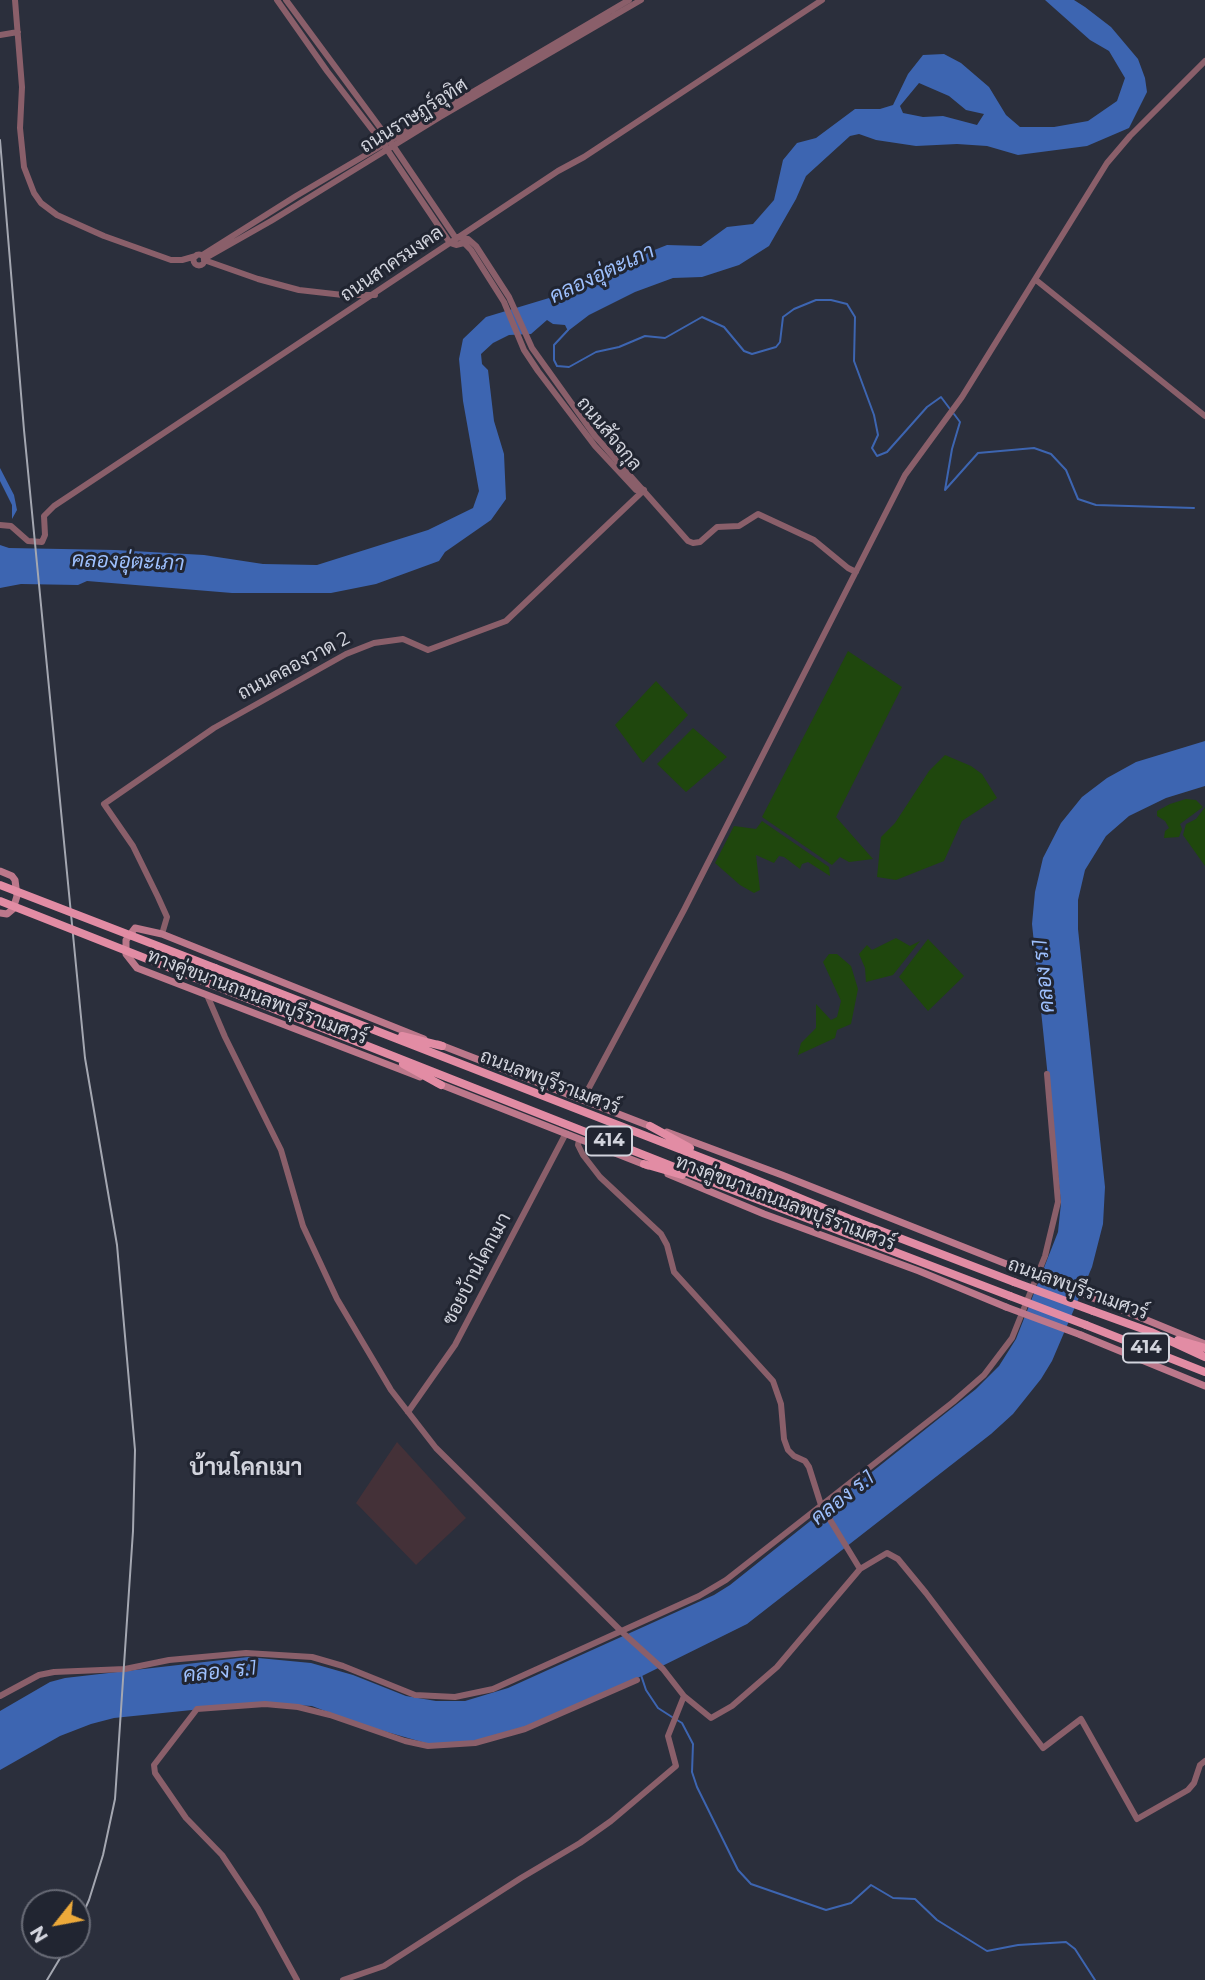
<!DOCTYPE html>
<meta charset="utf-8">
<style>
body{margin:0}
#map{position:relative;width:1205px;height:1980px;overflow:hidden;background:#2b2f3c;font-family:Montserrat,sans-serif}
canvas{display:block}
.north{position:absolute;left:21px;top:1889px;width:70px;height:70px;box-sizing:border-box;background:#212531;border:2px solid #686b76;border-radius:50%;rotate:239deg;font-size:19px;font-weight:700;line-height:28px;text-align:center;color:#d2d4dd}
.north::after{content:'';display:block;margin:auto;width:24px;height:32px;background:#eca93a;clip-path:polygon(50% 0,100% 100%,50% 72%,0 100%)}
</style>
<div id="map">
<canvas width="1205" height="1980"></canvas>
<div class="north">N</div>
</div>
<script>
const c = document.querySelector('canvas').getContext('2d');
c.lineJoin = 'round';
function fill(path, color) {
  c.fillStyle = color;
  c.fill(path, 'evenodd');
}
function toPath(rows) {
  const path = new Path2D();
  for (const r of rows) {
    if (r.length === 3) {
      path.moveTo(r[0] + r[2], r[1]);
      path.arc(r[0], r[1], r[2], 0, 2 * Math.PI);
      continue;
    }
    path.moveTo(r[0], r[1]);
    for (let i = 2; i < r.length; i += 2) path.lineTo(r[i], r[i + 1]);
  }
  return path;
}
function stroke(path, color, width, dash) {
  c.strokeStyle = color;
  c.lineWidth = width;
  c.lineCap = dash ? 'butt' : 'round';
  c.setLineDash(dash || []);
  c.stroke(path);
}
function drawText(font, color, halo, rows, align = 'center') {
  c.font = font + ' Montserrat,Sarabun,sans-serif';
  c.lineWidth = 6;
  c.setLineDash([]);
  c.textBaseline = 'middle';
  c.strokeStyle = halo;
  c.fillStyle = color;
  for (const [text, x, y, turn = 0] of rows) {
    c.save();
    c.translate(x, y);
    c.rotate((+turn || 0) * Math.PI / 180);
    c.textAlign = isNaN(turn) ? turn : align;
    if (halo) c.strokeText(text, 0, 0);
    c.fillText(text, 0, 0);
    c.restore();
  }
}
const education = toPath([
 [397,1442,466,1518,416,1565,356,1503]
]);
const green = toPath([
 [848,651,902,687,836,817,873,859,849,862,840,857,832,865,762,817],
 [656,681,688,715,643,763,615,725],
 [693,728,727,757,686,792,657,764],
 [945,755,971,766,982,774,997,798,962,821,944,861,896,880,877,877,881,837,895,823,929,771],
 [1186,799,1196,800,1203,807,1180,824,1182,829,1179,837,1164,838,1165,831,1169,828,1165,821,1157,816,1157,811,1170,804],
 [1205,807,1205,866,1183,835,1186,824,1196,819],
 [762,821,829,867,830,876,808,862,802,864,800,869,784,857,779,856,774,863,756,855,760,890,754,893,740,885,715,863,734,826,756,829],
 [896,938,910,946,920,941,893,975,866,982,865,968,859,954,867,945,872,950],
 [928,939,964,976,928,1011,899,977],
 [829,954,837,954,851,966,858,989,851,1024,837,1030,835,1038,798,1055,797,1058,801,1043,816,1028,816,1004,831,1020,837,1017,841,1001,823,962]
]);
const water = toPath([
 [1045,0,1074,0,1085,7,1111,27,1138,59,1145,78,1147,92,1129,128,1087,146,1018,155,987,146,957,144,916,146,876,140,859,134,850,136,806,176,796,199,769,246,739,265,702,277,673,278,635,292,589,315,568,331,565,325,553,324,547,320,531,334,509,335,493,343,481,354,482,364,488,370,494,421,504,454,506,499,491,520,445,552,439,561,376,584,331,593,232,593,87,581,78,585,21,584,0,588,0,545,9,548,115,550,204,555,263,564,317,565,428,530,473,508,479,491,463,401,459,359,463,339,486,317,569,292,624,262,667,245,701,246,727,227,753,224,774,200,783,160,797,143,816,138,855,109,880,109,893,105,908,74,923,55,944,54,961,63,989,87,1006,115,1020,127,1054,127,1088,121,1117,101,1125,78,1109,51,1090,40],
 [919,83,949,96,966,110,984,114,977,125,943,116,923,117,903,113,900,106],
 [0,468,14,495,17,510,12,519,12,505,0,481],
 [1205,741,1205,786,1166,798,1129,816,1106,836,1085,870,1078,900,1078,929,1105,1187,1103,1224,1092,1267,1052,1361,1041,1379,1013,1414,991,1434,747,1624,642,1676,527,1726,474,1741,429,1744,359,1724,312,1706,260,1703,114,1718,91,1724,60,1736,0,1770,0,1711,50,1682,65,1678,248,1657,311,1663,353,1675,406,1696,436,1701,465,1701,508,1688,714,1595,730,1585,976,1389,999,1366,1016,1339,1058,1232,1061,1203,1032,924,1035,892,1043,858,1061,823,1082,797,1107,778,1136,762]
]);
const stream = toPath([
 [568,330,554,345,554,360,557,366,569,367,596,352,619,347,645,336,665,338,702,317,724,327,744,351,752,354,776,347,780,342,783,317,794,309,816,300,831,300,847,304,855,317,854,361,874,415,878,435,872,448,877,456,887,452,927,407,941,397,950,409],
 [954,414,960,422,952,449,945,490,978,453,1034,448,1051,454,1066,470,1078,499,1096,505,1194,508],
 [641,1675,646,1690,658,1708,672,1717],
 [677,1720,682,1723,693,1744,692,1772,697,1787,738,1870,751,1884,826,1910,851,1903,871,1885,893,1898,915,1899,937,1920,987,1951,1018,1945,1066,1942,1075,1949,1095,1980]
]);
const tertiary = toPath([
 [15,0,22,87,20,128,24,167,34,193,41,203,57,215,104,236,171,260,182,260,196,256],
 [277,0,327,71,384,145,450,243,456,245,464,243,471,250,504,302,524,350,538,371,595,446,636,490,644,490],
 [286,0,390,141,455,237,468,239,476,246,509,297,532,348,595,436,688,541,693,543,700,542,717,527,739,526,758,514,814,540,848,568,856,572],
 [0,35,18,32],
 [204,254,296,196,629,0],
 [199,260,5.5],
 [204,259,271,221,440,117,641,0],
 [204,260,258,279,299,290,343,295,375,295],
 [1036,280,1205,416],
 [0,525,11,526,28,541,42,542,45,535,44,516,54,506,558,171,584,157,822,0],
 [162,934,167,917,158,897,133,846,104,804,214,728,346,654,374,643,403,639,428,650,506,621,644,490],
 [207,995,225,1037,281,1150,303,1226,337,1299,391,1390,436,1448,622,1632,663,1669,684,1696,668,1736,676,1766,611,1821,580,1843,521,1878,384,1966,343,1980],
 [583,1099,684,910,905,475,962,397,1107,163,1130,136,1205,61],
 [579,1140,578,1145,583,1155,600,1177,661,1234,667,1245,674,1272,773,1381,781,1404,784,1439,788,1450,794,1456,805,1461,809,1467,821,1505,860,1569],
 [408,1412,455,1345,565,1135],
 [0,1696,39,1675,54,1672,125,1669,169,1660,246,1653,312,1657,343,1666,415,1695,455,1697,493,1689,699,1596,726,1580,953,1402,984,1375,1012,1338,1045,1256,1058,1202,1047,1074],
 [684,1696,711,1718,732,1706,777,1667,860,1569,887,1553,898,1559,926,1593,1043,1748,1081,1719,1137,1819,1188,1790,1194,1783,1200,1765,1205,1761],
 [297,1980,258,1909,222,1855,186,1818,155,1773,154,1765,197,1709,265,1704,298,1707,330,1715,405,1741,428,1746,475,1743,525,1729,637,1680]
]);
const secondary = toPath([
 [0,871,12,876,15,880,17,896,13,909,7,914,0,913],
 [438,1044,652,1127],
 [420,1077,137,968,126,954,126,940,135,928,162,934,424,1039],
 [437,1083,648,1166],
 [667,1132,782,1175,1019,1269],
 [668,1174,764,1214,919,1271,1006,1307],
 [1098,1300,1205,1344],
 [1081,1335,1205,1386]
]);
const primary = toPath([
 [215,968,718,1164,850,1219,1014,1282],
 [208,983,725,1187,1010,1296],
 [402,1036,442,1046],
 [403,1064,441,1085],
 [650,1126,690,1148],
 [644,1164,682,1175],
 [1093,1311,1151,1332,1205,1357],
 [1086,1325,1205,1372],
 [1178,1340,1205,1348]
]);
const rail = toPath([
 [0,140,24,430,85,1058,117,1245,135,1450,133,1531,115,1799,103,1855,89,1900,77,1927],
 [47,1980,68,1945]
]);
const secondaryBridge = toPath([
 [1019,1269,1098,1300],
 [1006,1307,1081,1335]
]);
const primaryBridge = toPath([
 [0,885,215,968],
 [0,901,208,983],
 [1014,1282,1093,1311],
 [1010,1296,1086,1325]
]);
const shields = [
 [609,1141,46],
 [1146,1348,46]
];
const shieldNames = [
 ["414",609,1141],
 ["414",1146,1348]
];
const streetNames = [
 ["ถนนราษฏร์อุทิศ",414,116,-32],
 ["ถนนสาครมงคล",392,264,-34],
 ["ถนนสัจจกุล",609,434,50],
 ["ถนนคลองวาด 2",294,666,-28],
 ["ทางคู่ขนานถนนลพบุรีราเมศวร์",257,997,21],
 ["ถนนลพบุรีราเมศวร์",550,1082,21],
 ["ทางคู่ขนานถนนลพบุรีราเมศวร์",785,1203,21],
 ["ซอยบ้านโคกเมา",477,1269,-62],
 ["ถนนลพบุรีราเมศวร์",1078,1289,20]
];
const waterNames = [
 ["คลองอุ่ตะเภา",602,274,-25],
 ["คลองอุ่ตะเภา",128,562,2],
 ["คลอง ร.1",1044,976,-96],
 ["คลอง ร.1",843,1498,-38],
 ["คลอง ร.1",220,1672,-6]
];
const quarterNames = [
 ["บ้านโคกเมา",246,1468]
];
fill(education, '#443138');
fill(green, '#1f470d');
fill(water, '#3d65b1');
stroke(stream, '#3d65b1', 2);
stroke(tertiary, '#8a5f6a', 6);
stroke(secondary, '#bc788b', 7);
stroke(primary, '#e28ca4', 8);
stroke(rail, '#a4a7b1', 2);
stroke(secondaryBridge, '#bc788b', 7);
stroke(primaryBridge, '#e28ca4', 8);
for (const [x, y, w] of shields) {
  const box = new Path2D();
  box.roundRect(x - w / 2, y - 14.5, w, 29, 5);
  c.fillStyle = '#212531';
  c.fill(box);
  stroke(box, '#d2d4dd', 2);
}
drawText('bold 18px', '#d2d4dd', null, shieldNames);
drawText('19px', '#d2d4dd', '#212531', streetNames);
drawText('italic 21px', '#9dbffc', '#212531', waterNames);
drawText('bold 23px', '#d2d4dd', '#212531', quarterNames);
</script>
